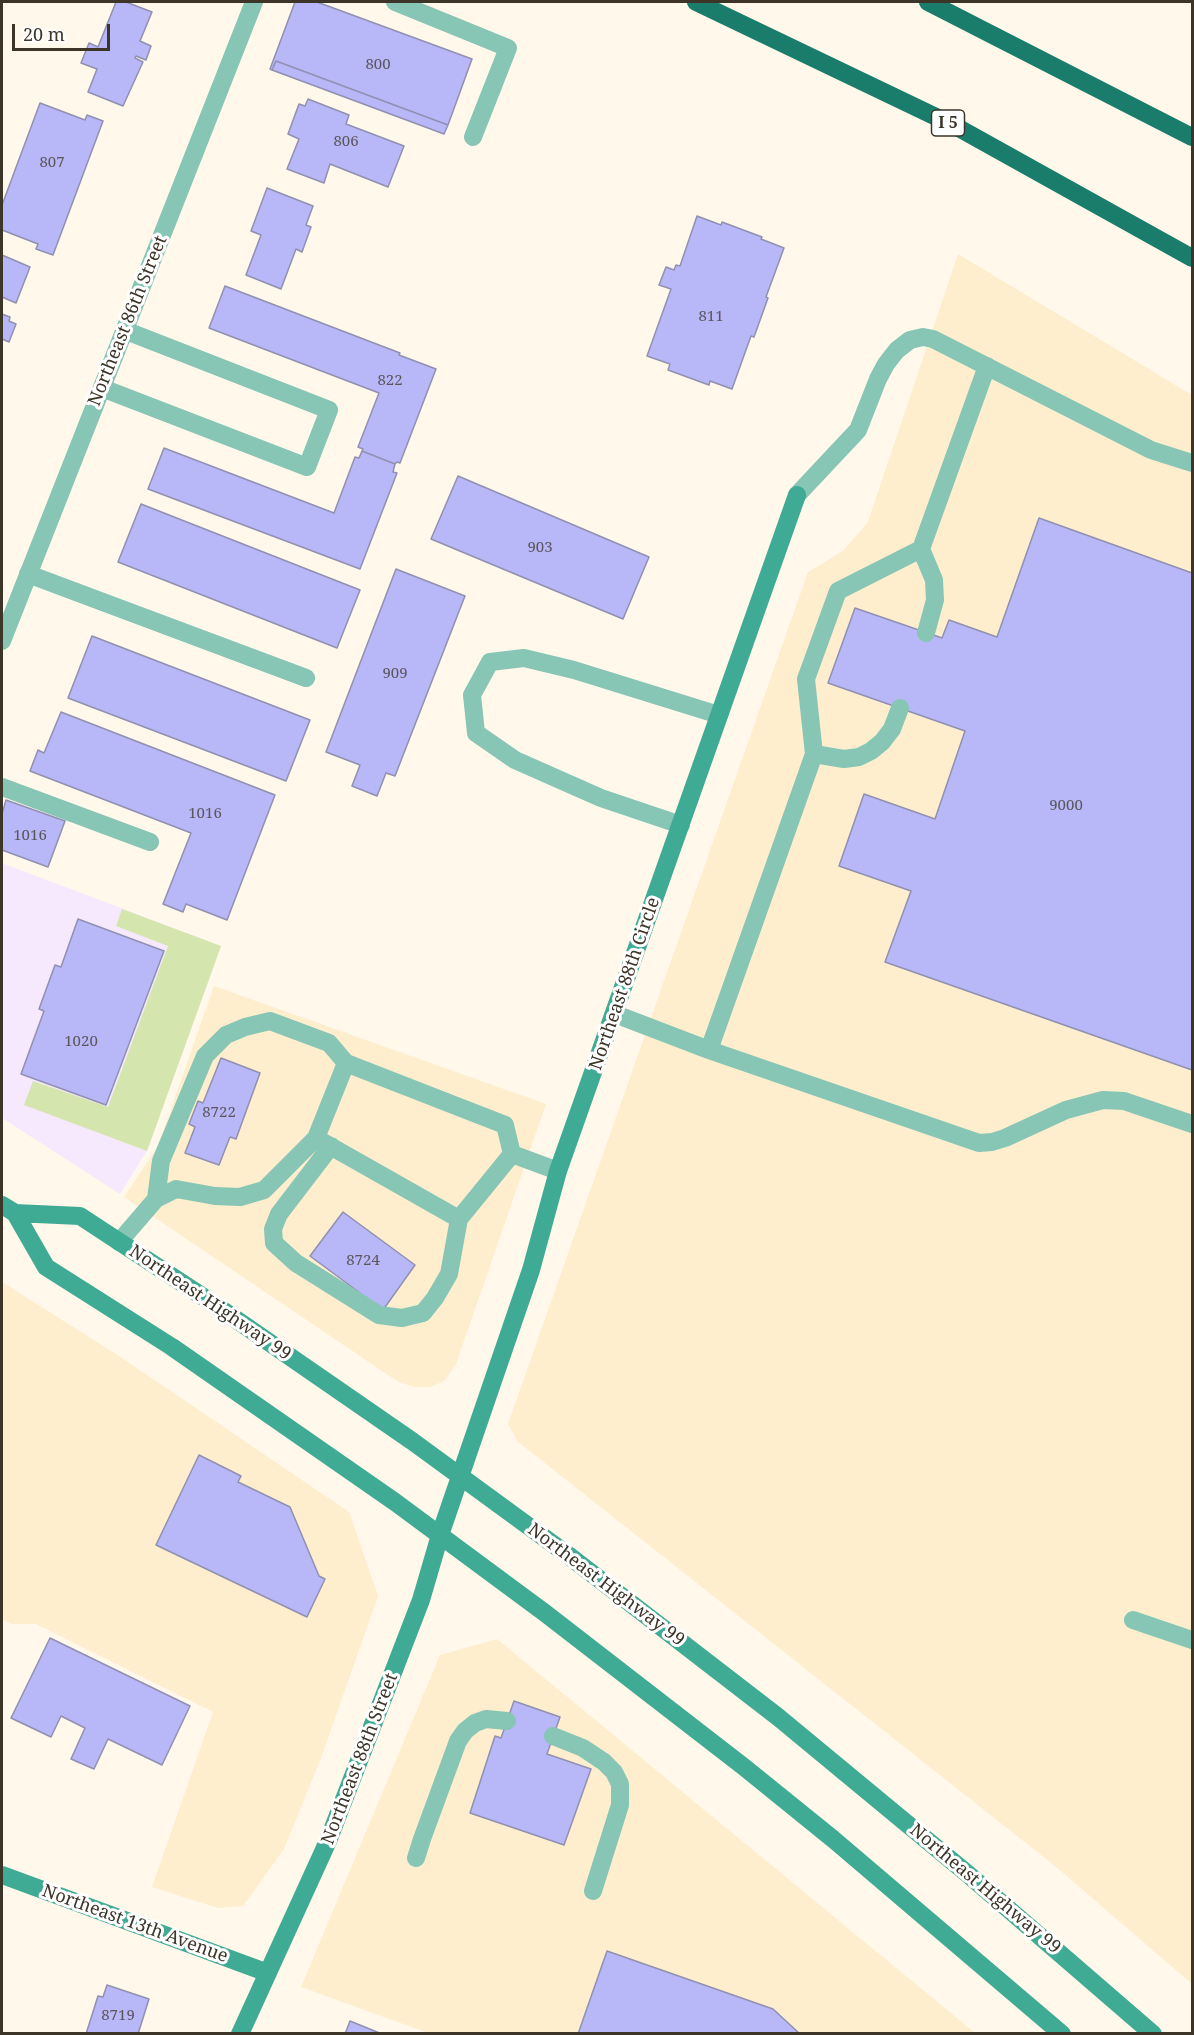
<!DOCTYPE html>
<style>
body{margin:0}
#map{position:relative;width:1194px;height:2035px;overflow:hidden;background:#fff8eb;font-family:"Noto Serif",serif}
canvas{display:block}
.frame{position:absolute;inset:0;border:3px solid #3c3528;pointer-events:none}
.scale{position:absolute;left:12px;top:24px;width:98px;height:27px;box-sizing:border-box;border:3px solid #3c3528;border-top:0;padding-left:8px;font-size:18px;line-height:21px;white-space:nowrap;color:#3c3528;-webkit-text-stroke:4px #fff;paint-order:stroke}
</style>
<div id="map">
<canvas width="1194" height="2035"></canvas>
<div class="frame"></div>
<div class="scale">20 m</div>
</div>
<script>
const c = document.querySelector('canvas').getContext('2d');
c.lineJoin = 'round';
function fill(path, color) {
  c.fillStyle = color;
  c.fill(path, 'evenodd');
}
function toPath(rows) {
  const path = new Path2D();
  for (const r of rows) {
    path.moveTo(r[0], r[1]);
    for (let i = 2; i < r.length; i += 2) path.lineTo(r[i], r[i + 1]);
  }
  return path;
}
function stroke(path, color, width, dash) {
  c.strokeStyle = color;
  c.lineWidth = width;
  c.lineCap = dash ? 'butt' : 'round';
  c.setLineDash(dash || []);
  c.stroke(path);
}
function drawText(font, color, halo, rows, align = 'center') {
  c.font = font + ' "Noto Serif",serif';
  c.lineWidth = 6;
  c.setLineDash([]);
  c.textBaseline = 'middle';
  c.strokeStyle = halo;
  c.fillStyle = color;
  for (const [text, x, y, turn = 0] of rows) {
    c.save();
    c.translate(x, y);
    c.rotate((+turn || 0) * Math.PI / 180);
    c.textAlign = isNaN(turn) ? turn : align;
    if (halo) c.strokeText(text, 0, 0);
    c.fillText(text, 0, 0);
    c.restore();
  }
}
const built = toPath([
 [958,254,1192,395,1192,1984,1055,1866,517,1441,508,1424,808,572,843,551,868,522],
 [214,986,546,1104,456,1364,444,1381,430,1387,414,1387,397,1381,124,1197,158,1146],
 [2,1282,119,1356,349,1512,378,1596,321,1758,284,1849,243,1906,218,1908,152,1887,213,1712,36,1624,11,1624,2,1619],
 [497,1639,975,2033,428,2033,301,1987,440,1655]
]);
const industrial = toPath([
 [2,863,221,946,147,1151,120,1194,2,1118]
]);
const green = toPath([
 [122,909,221,946,147,1151,24,1105,33,1081,108,1107,168,946,116,926]
]);
const building = toPath([
 [116,2,126,2,152,12,140,41,151,46,146,60,136,56,135,58,143,62,123,106,88,92,97,69,81,63,89,43,98,47,116,2],
 [295,2,317,2,472,59,448,125,276,61,272,70,270,69,295,2],
 [276,61,448,125,444,134,272,70,276,61],
 [308,99,349,115,346,124,404,146,388,187,330,164,324,183,287,169,299,139,288,134,299,104,305,106,308,99],
 [40,103,85,120,87,115,103,121,53,255,36,249,38,244,2,230,2,205,40,103],
 [267,188,313,206,306,225,311,227,302,252,296,249,281,289,246,275,261,235,251,231,267,188],
 [697,216,721,225,722,222,762,237,761,239,784,248,766,297,768,298,754,337,751,336,732,389,710,381,709,385,668,370,670,364,647,356,671,289,659,285,666,267,674,270,676,265,680,266,697,216],
 [2,255,30,267,16,303,2,297,2,255],
 [225,286,400,353,399,355,436,369,400,463,397,462,395,464,362,451,363,449,358,447,379,393,209,328,225,286],
 [2,314,10,317,9,321,16,324,9,342,2,339,2,314],
 [164,448,334,513,355,457,359,458,362,451,395,464,393,472,397,473,360,569,148,489,164,448],
 [458,476,649,557,623,619,431,539,458,476],
 [141,504,360,590,337,648,118,562,141,504],
 [1039,518,1192,573,1192,1070,885,962,911,891,839,866,864,794,935,819,965,731,828,683,855,608,942,638,949,620,997,637,1039,518],
 [396,569,465,596,395,776,386,773,377,796,352,786,360,765,326,752,396,569],
 [92,636,310,720,286,781,68,698,92,636],
 [61,712,275,795,227,920,186,904,183,912,163,904,191,833,30,771,38,750,44,753,61,712],
 [6,800,65,821,48,867,2,850,2,814,6,800],
 [78,919,164,951,106,1105,21,1074,44,1011,39,1009,55,965,61,967,78,919],
 [221,1058,260,1073,236,1139,230,1137,219,1165,185,1153,195,1127,189,1124,198,1101,203,1103,221,1058],
 [343,1212,415,1265,383,1310,310,1256,343,1212],
 [199,1455,241,1476,238,1482,290,1507,319,1576,325,1579,307,1617,156,1545,199,1455],
 [50,1638,190,1706,162,1765,108,1739,94,1769,71,1759,85,1728,61,1716,51,1737,11,1718,50,1638],
 [514,1701,560,1717,547,1754,591,1769,564,1845,470,1813,495,1736,501,1738,514,1701],
 [607,1951,773,2009,800,2034,578,2034,607,1951],
 [107,1985,149,1999,138,2034,86,2034,98,1996,103,1997,107,1985],
 [350,2021,382,2034,345,2034,350,2021]
]);
const lane = toPath([
 [395,2,508,48,473,137],
 [102,388,307,467,329,410,124,330],
 [797,495,858,430,878,379,886,364,897,350,910,340,923,337,933,339,1151,450,1192,463],
 [921,549,934,580,935,600,926,633],
 [28,574,306,678],
 [814,754,844,759,859,757,871,751,882,742,892,729,900,708],
 [2,787,150,842],
 [681,825,601,798,515,760,476,733,472,695,490,662,524,658,574,670,719,715],
 [615,1014,709,1050,979,1143,992,1142,1005,1138,1066,1110,1103,1100,1124,1101,1192,1124],
 [709,1050,814,754,806,679,838,591,921,549,987,366],
 [331,1146,279,1214,273,1229,274,1243,296,1263,379,1315,402,1318,423,1313,435,1298,449,1274,459,1219],
 [512,1154,459,1219,316,1138,346,1063,505,1125,512,1154,558,1171],
 [156,1199,161,1161,205,1056,226,1035,245,1027,270,1021,329,1043,346,1063],
 [119,1242,156,1199,176,1189,215,1196,240,1197,264,1190,316,1138],
 [1133,1620,1192,1640],
 [553,1736,583,1748,604,1762,614,1772,620,1784,620,1805,593,1891],
 [416,1858,422,1839,458,1741,465,1731,475,1723,486,1719,507,1721]
]);
const street = toPath([
 [2,641,254,2]
]);
const secondary = toPath([
 [2,1205,15,1213,46,1267,172,1347,395,1502,545,1613,744,1767,833,1839,1062,2034],
 [15,1213,80,1216,205,1298,412,1441,568,1555,778,1717,969,1875,1153,2034],
 [2,1875,268,1973],
 [240,2034,328,1841,421,1600,440,1535,531,1270,558,1171,797,495]
]);
const highway = toPath([
 [696,2,955,126,1192,258],
 [928,2,1192,137]
]);
const numberNames = [
 ["800",378,65],
 ["806",346,142],
 ["807",52,163],
 ["811",711,317],
 ["822",390,381],
 ["903",540,548],
 ["909",395,674],
 ["9000",1066,806],
 ["1016",205,814],
 ["1016",30,836],
 ["1020",81,1042],
 ["8722",219,1113],
 ["8724",363,1261],
 ["8719",118,2016]
];
const shields = [
 [948,123,33]
];
const shieldNames = [
 ["I 5",948,123]
];
const streetNames = [
 ["Northeast 86th Street",128,321,-68],
 ["Northeast 88th Circle",625,984,-71],
 ["Northeast Highway 99",210,1303,34],
 ["Northeast Highway 99",606,1585,37],
 ["Northeast 88th Street",360,1759,-69],
 ["Northeast Highway 99",985,1889,40],
 ["Northeast 13th Avenue",135,1924,20]
];
fill(built, '#feeece');
fill(industrial, '#f7e9fd');
fill(green, '#d4e5ad');
fill(building, '#b8b7f8');
stroke(building, '#9090b0', 1.5);
stroke(lane, '#87c5b5', 18);
stroke(street, '#87c5b5', 18);
stroke(secondary, '#40ab94', 18);
stroke(highway, '#1a7c6a', 18);
drawText('15px', '#5b565c', null, numberNames);
for (const [x, y, w] of shields) {
  const box = new Path2D();
  box.roundRect(x - w / 2, y - 13, w, 26, 4.5);
  c.fillStyle = '#fff';
  c.fill(box);
  stroke(box, '#3c3528', 1.5);
}
drawText('bold 16px', '#3c3528', null, shieldNames);
drawText('18px', '#3c3528', '#fff', streetNames);
</script>
